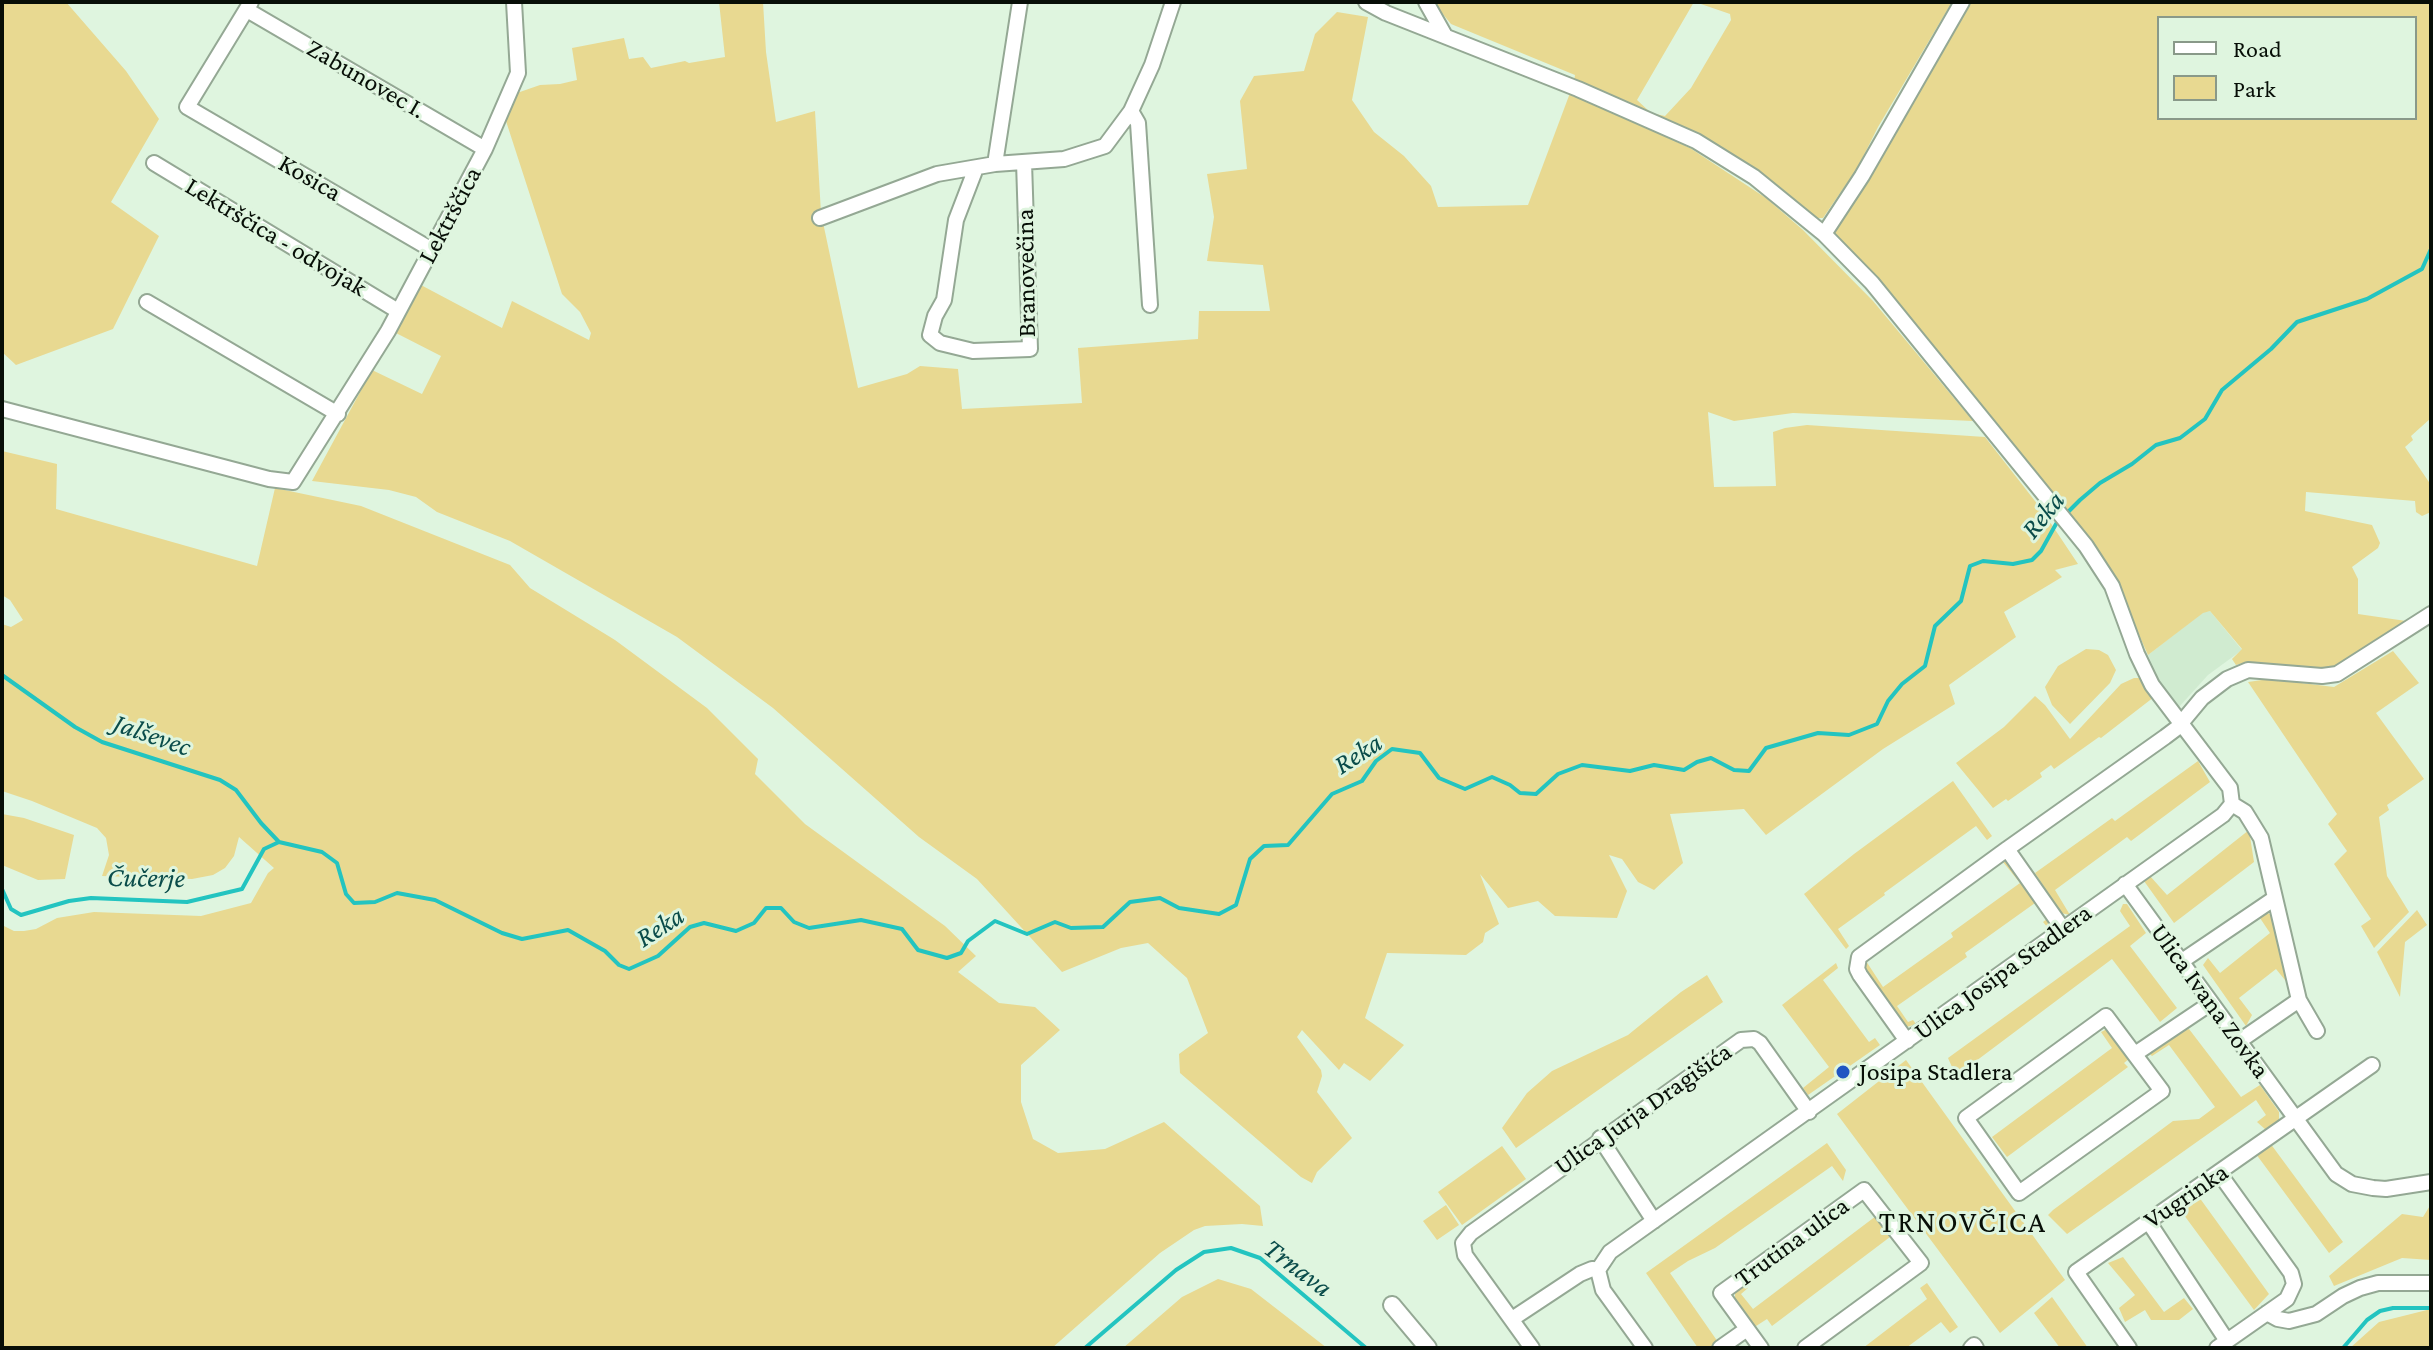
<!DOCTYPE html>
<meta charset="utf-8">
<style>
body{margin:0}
#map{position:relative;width:2433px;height:1350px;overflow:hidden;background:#dff5df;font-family:"Crimson Pro",serif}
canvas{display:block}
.frame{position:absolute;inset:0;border:4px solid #070e07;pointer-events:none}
.legend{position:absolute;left:2157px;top:16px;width:260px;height:104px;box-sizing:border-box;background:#dff5df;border:2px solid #899989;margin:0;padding:10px 14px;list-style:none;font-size:24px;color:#070e07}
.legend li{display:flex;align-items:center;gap:16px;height:40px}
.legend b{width:40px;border:2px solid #899989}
</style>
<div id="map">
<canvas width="2433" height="1350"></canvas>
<div class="frame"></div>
<ul class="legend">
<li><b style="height:10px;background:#fff"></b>Road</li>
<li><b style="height:22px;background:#e8d991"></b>Park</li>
</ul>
</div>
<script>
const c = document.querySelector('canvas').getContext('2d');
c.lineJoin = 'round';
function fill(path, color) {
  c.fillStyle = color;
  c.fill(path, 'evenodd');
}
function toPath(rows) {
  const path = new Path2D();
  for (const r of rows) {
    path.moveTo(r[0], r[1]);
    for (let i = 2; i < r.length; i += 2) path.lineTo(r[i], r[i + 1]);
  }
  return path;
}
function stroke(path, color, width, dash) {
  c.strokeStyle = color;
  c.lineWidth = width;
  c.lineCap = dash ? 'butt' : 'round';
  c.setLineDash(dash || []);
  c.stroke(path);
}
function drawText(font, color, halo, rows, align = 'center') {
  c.font = font + ' "Crimson Pro",serif';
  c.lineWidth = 6;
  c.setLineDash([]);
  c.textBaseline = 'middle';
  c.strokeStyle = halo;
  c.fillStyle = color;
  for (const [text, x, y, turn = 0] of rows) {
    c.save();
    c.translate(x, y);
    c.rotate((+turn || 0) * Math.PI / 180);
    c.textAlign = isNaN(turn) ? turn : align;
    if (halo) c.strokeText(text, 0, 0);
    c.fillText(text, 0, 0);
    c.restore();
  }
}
const built = toPath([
 [2210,611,2242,650,2208,675,2179,707,2161,684,2148,655,2203,612]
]);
const green = toPath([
 [2,2,66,2,126,71,159,119,111,202,159,236,113,329,16,365,2,352],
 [719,2,763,2,766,52,776,122,815,111,821,213,858,388,907,374,920,366,958,369,962,409,1082,403,1078,348,1198,339,1199,311,1270,311,1263,265,1207,261,1214,217,1207,174,1247,169,1240,101,1254,76,1304,71,1315,34,1337,12,1368,17,1352,100,1374,132,1404,156,1431,186,1438,207,1528,205,1570,93,1690,148,1766,198,1803,230,1873,301,1973,421,1793,413,1734,421,1708,412,1714,487,1776,486,1773,432,1785,428,1807,425,1985,437,2042,510,2078,564,2055,570,2062,577,2004,612,2016,637,1949,685,1955,704,1883,749,1766,835,1744,809,1670,814,1683,863,1654,890,1638,882,1622,859,1609,855,1627,891,1617,918,1555,916,1538,901,1508,908,1480,874,1499,924,1485,933,1483,942,1466,955,1387,953,1365,1018,1404,1045,1370,1081,1344,1063,1339,1070,1302,1030,1297,1037,1321,1070,1322,1076,1317,1092,1352,1138,1317,1172,1312,1183,1301,1177,1180,1073,1179,1054,1208,1033,1187,978,1148,943,1121,948,1062,972,977,879,919,837,773,708,677,637,510,541,437,512,416,497,389,490,312,481,372,370,422,394,441,356,394,332,419,284,502,328,512,301,589,340,591,333,580,312,562,294,505,118,517,93,540,85,560,84,577,80,572,48,624,38,629,59,643,57,651,68,685,61,689,63,725,57],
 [1433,2,1694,2,1637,100,1651,113,1665,116,1691,88,1731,20,1730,14,1695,2,1952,2,1878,127,1858,167,1823,218,1817,218,1805,211,1756,170,1717,145,1685,127,1574,81,1575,75,1451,24],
 [1970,2,2431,2,2431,418,2411,436,2413,440,2405,447,2431,485,2431,512,2422,516,2416,512,2415,501,2306,492,2305,511,2372,525,2380,543,2378,548,2352,567,2358,579,2358,614,2406,621,2335,667,2323,669,2246,662,2236,665,2232,659,2242,649,2210,611,2203,613,2148,655,2114,579,2073,518,1916,326,1835,236,1834,229],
 [2159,18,2415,18,2415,118,2159,118],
 [2,451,57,464,56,509,257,566,275,488,361,506,510,565,530,588,615,640,707,708,758,759,755,774,805,824,945,926,976,956,958,972,999,1003,1035,1007,1060,1030,1021,1065,1021,1102,1033,1139,1058,1153,1105,1149,1164,1122,1260,1206,1263,1226,1242,1224,1205,1226,1194,1230,1160,1253,1052,1348,2,1348,2,925,14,931,24,931,36,929,57,918,94,912,201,916,251,903,268,873,274,868,239,837,234,856,225,868,213,875,192,879,102,876,109,855,106,838,97,828,32,801,2,791,2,624,11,627,23,620,10,600,2,595],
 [2086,649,2099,650,2108,655,2116,670,2110,683,2070,724,2052,705,2045,687,2058,666],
 [2393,651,2419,683,2376,713,2424,779,2387,805,2389,810,2379,817,2387,876,2409,912,2374,948,2361,926,2371,919,2334,864,2347,851,2328,824,2337,814,2248,682,2269,679,2334,687],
 [2134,678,2141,678,2154,697,2101,738,2099,737,2054,769,2051,765,2040,773,2042,777,2008,801,2006,799,1993,808,1956,763,2004,727,2035,696,2045,705,2070,739,2121,684],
 [2198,761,2210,782,2131,841,2127,837,2055,890,2070,915,2061,913,2035,873,2112,818,2115,821],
 [1953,781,1992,836,1987,840,1976,826,1884,893,1885,895,1838,929,1849,946,1846,949,1804,894,1854,854],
 [2,814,24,818,74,835,65,879,38,880,2,865],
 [2249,830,2254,862,2174,923,2144,881,2150,876,2167,895],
 [2003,862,2008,862,2051,921,2051,925,2049,929,2043,922,2047,919,2035,903,1965,953,1967,957,1897,1006,1908,1022,1913,1020,1916,1024,1907,1027,1866,972,1866,961,1883,987,1953,937,1951,933,2020,883],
 [2123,904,2127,904,2146,933,2130,946,2177,1008,2160,1022,2112,959,1956,1076,1948,1058,2130,926,2120,911],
 [2417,910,2427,925,2405,942,2400,997,2377,952],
 [2266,912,2273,916,2289,985,2276,969,2239,998,2252,1015,2246,1026,2203,965,2208,958,2220,973,2270,933,2260,918],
 [1836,963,1838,968,1823,980,1869,1042,1875,1038,1880,1045,1808,1095,1803,1088,1829,1067,1782,1005],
 [1707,975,1723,1002,1516,1148,1502,1128,1527,1093,1552,1071,1628,1035,1681,992],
 [2107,1029,2130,1058,2124,1063,2128,1067,2007,1157,1992,1137,2112,1048,2101,1032],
 [2189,1029,2241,1097,2260,1085,2279,1112,2279,1121,2266,1130,2257,1122,2266,1115,2256,1100,2067,1234,2048,1215,2053,1210,2173,1121,2199,1119,2215,1107,2169,1045,2152,1056,2149,1053,2173,1034],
 [1906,1060,2065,1280,2000,1333,1837,1114],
 [1827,1143,1846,1170,1843,1181,1832,1166,1715,1248,1688,1261,1670,1273,1718,1342,1710,1348,1698,1348,1646,1273],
 [2270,1143,2343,1242,2329,1253,2256,1154],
 [1502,1146,1526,1179,1462,1225,1438,1192],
 [2199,1197,2269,1294,2254,1310,2181,1211],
 [2431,1204,2431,1260,2402,1258,2334,1286,2329,1276,2402,1214,2423,1217],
 [1446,1205,1459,1225,1437,1240,1423,1221],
 [1876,1216,1890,1237,1772,1326,1767,1319,1753,1328,1735,1304,1735,1291,1743,1282,1748,1288,1741,1294,1753,1309],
 [2123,1257,2164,1312,2184,1298,2193,1309,2179,1320,2151,1320,2145,1310,2125,1322,2119,1308,2135,1295,2108,1263],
 [1218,1279,1251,1289,1327,1348,1123,1348,1182,1297],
 [1927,1283,1958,1327,1950,1333,1941,1322,1906,1348,1863,1348,1927,1299,1920,1288],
 [2052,1297,2088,1348,2060,1348,2034,1313],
 [2431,1309,2431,1348,2350,1348,2379,1322]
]);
const stream = toPath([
 [2,675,75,727,102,742,220,780,236,790,261,823,279,842],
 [279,842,322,852,337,863,346,894,354,903,375,902,397,893,435,900,502,933,522,939,568,930,605,951,619,965,629,969,658,956,690,927,704,923,736,931,754,923,766,908,781,908,794,922,809,928,861,920,902,929,918,950,947,958,961,953,968,941,995,921,1027,934,1055,922,1071,928,1103,927,1130,902,1160,898,1179,908,1219,914,1236,905,1250,859,1264,846,1288,845,1332,794,1362,781,1376,761,1392,749,1420,753,1439,778,1465,789,1492,777,1510,785,1520,793,1536,794,1558,774,1582,765,1630,771,1654,765,1684,770,1697,762,1711,758,1734,770,1749,771,1766,748,1818,733,1849,735,1877,724,1888,701,1902,684,1925,666,1935,626,1961,601,1970,566,1983,561,2013,564,2032,560,2041,551,2056,524,2080,500,2100,483,2132,464,2156,445,2180,438,2205,419,2222,390,2271,349,2297,322,2367,299,2422,269,2431,249],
 [2,889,11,909,21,915,69,901,91,898,187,902,242,889,264,849,279,842],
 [1085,1348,1176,1270,1204,1252,1231,1248,1260,1258,1366,1348],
 [2343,1348,2367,1320,2380,1311,2393,1308,2431,1308]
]);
const minor = toPath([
 [251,2,187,107,432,250],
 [1366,2,1386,13,1578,89,1696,141,1754,177,1824,234,1872,283,2086,546,2112,586,2137,654,2152,685,2230,788,2232,804],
 [1426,2,1444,34],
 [247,10,485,149],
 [1131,111,1138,123,1150,305],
 [154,163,398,311],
 [995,164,1020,2],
 [976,168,956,220,944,300,935,316,930,335,940,343,973,351,1030,349,1024,162],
 [820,218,937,174,995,164,1064,159,1105,146,1131,111,1152,65,1173,2],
 [1824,234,1862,176,1962,2],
 [147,302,338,414],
 [2,409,269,479,293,482,388,331,485,149,518,73,514,2],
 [2232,804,2245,812,2261,838,2299,1000,2317,1031],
 [2125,884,2336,1174,2352,1184,2373,1188,2386,1189,2431,1182],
 [2063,929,2007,849,2165,737,2177,728,2202,698,2227,679,2248,670,2322,676,2337,674,2431,614],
 [2182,961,2275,898],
 [2106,1016,2162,1091,2019,1193,1966,1118,2106,1016],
 [1907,1041,1860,975,1857,969,1859,957,2007,849],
 [2238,1042,2299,1000],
 [2135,1054,2211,1003],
 [1600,1138,1654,1221],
 [2148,1221,2227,1341],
 [1598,1270,1610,1252,2223,815,2232,804],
 [1598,1270,1603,1290,1645,1348],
 [2267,1313,2278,1319,2289,1321,2316,1314,2343,1296,2360,1288,2378,1283,2431,1283],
 [1512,1319,1580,1274,1592,1269,1598,1270],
 [1532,1348,1465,1255,1463,1243,1471,1233,1741,1040,1754,1039,1760,1043,1809,1112],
 [1720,1348,1747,1329],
 [1761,1348,1721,1293,1864,1190,1921,1263,1805,1348],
 [1971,1348,1974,1345,1976,1348],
 [2129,1348,2076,1272,2372,1065],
 [2217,1348,2287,1299,2294,1284,2291,1273,2219,1173]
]);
const tertiary = toPath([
 [1392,1305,1428,1348]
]);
const markers = [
 [1843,1072,8,"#2055c2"]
];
const streetNames = [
 ["Zabunovec I.",366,79,30],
 ["Kosica",310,178,30],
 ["Lektrščica",450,215,-62],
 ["Lektrščica - odvojak",276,237,31],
 ["Branovečina",1026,273,-91],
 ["Ulica Josipa Stadlera",2003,972,-36],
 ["Ulica Ivana Zovka",2210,1001,54],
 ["Ulica Jurja Dragišića",1643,1109,-35],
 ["Vugrinka",2186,1196,-34],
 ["Trutina ulica",1792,1242,-36]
];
const poiNames = [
 ["Josipa Stadlera",1859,1072]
];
const waterNames = [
 ["Reka",2043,515,-51],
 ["Jalševec",152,735,19],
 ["Reka",1358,754,-33],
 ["Čučerje",146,878,1],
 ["Reka",660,927,-33],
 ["Trnava",1298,1268,37]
];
const quarterNames = [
 ["TRNOVČICA",1963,1223]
];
fill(built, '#d0ebd0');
fill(green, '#e8d991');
stroke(stream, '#23c4c0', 4);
stroke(minor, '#94a894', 18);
stroke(tertiary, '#94a894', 20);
stroke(minor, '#fff', 14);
stroke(tertiary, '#fff', 16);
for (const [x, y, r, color] of markers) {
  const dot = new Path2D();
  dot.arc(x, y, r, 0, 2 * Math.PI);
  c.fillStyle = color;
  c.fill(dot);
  stroke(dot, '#dff5df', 3);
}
drawText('26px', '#070e07', '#dff5df', streetNames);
drawText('26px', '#070e07', '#dff5df', poiNames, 'left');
drawText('italic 28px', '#0a4c4a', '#dff5df', waterNames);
c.letterSpacing = '2px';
drawText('30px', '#070e07', '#dff5df', quarterNames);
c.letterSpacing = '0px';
</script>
